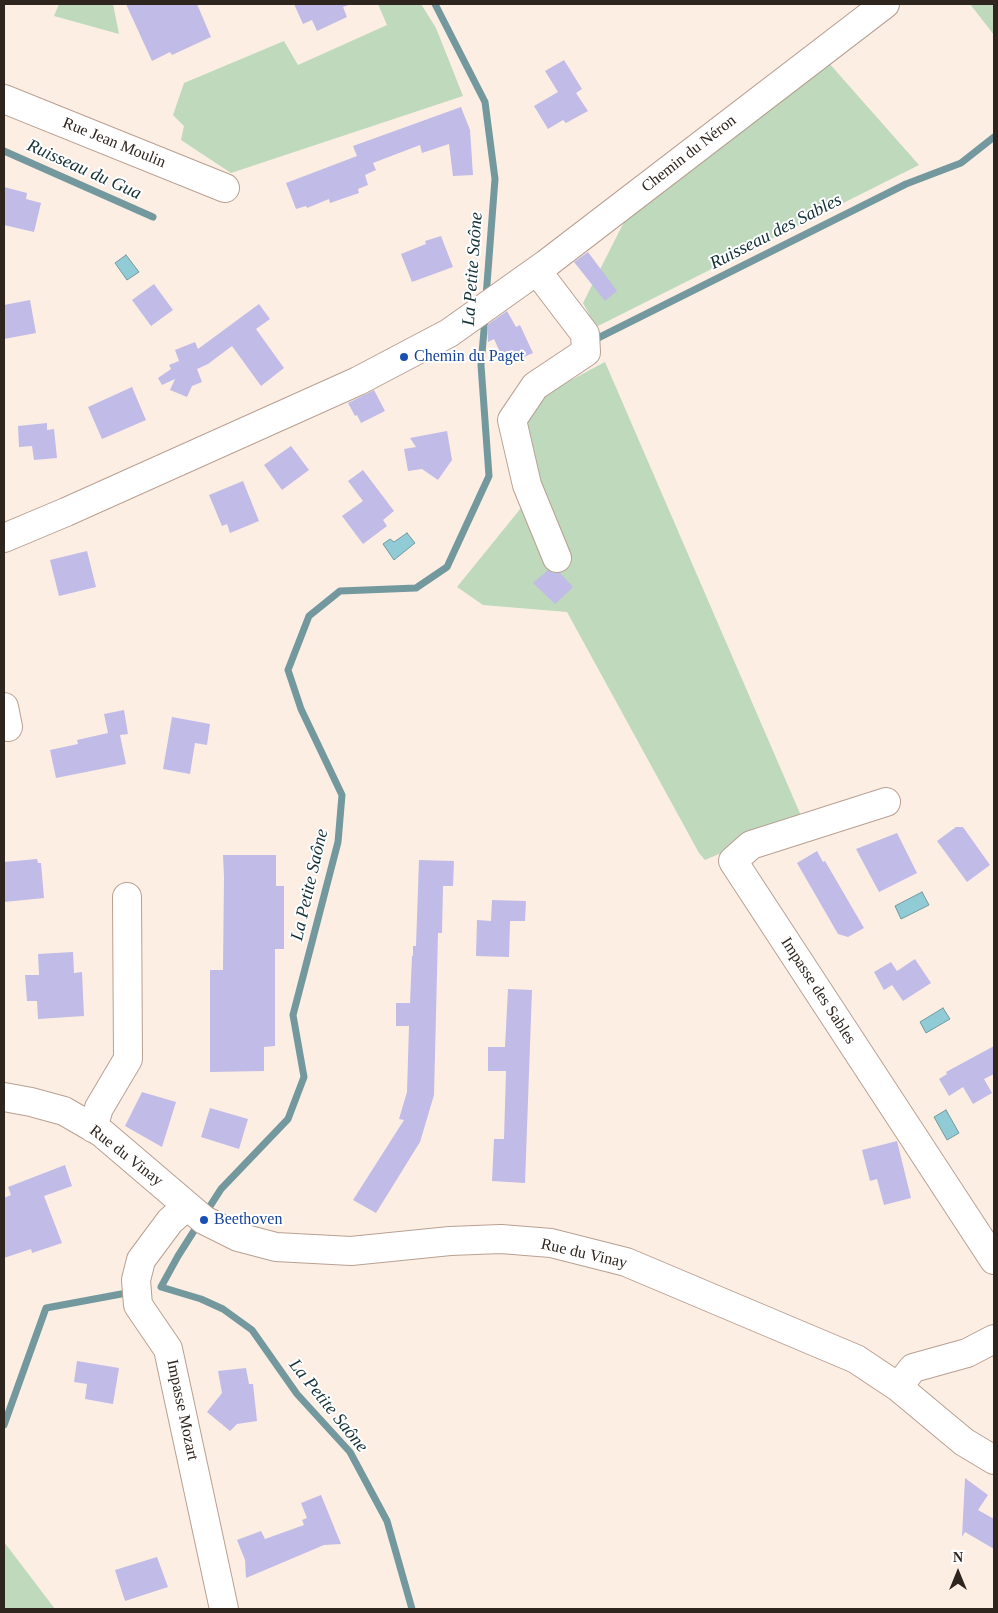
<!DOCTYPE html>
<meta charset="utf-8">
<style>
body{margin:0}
#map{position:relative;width:998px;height:1613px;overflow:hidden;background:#fdeee4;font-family:Georgia,serif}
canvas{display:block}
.frame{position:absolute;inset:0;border:5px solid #2e251f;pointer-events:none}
.north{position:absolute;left:933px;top:1548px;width:50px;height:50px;-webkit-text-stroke:4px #fff;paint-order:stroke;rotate:0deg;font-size:14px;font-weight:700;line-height:20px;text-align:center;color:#2e251f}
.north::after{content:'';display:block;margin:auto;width:18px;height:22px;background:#2e251f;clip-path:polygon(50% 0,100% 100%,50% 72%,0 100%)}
</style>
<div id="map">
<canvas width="998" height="1613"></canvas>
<div class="frame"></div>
<div class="north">N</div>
</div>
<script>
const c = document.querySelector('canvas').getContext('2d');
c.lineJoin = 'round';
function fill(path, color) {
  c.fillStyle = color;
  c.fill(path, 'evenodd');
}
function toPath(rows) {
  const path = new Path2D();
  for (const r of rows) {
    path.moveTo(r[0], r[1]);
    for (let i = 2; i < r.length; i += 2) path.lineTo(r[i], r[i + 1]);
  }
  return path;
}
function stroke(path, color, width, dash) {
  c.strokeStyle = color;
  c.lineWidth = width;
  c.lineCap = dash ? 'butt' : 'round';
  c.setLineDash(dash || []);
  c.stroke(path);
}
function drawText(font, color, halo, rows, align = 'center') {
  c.font = font + ' Georgia,serif';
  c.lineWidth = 4;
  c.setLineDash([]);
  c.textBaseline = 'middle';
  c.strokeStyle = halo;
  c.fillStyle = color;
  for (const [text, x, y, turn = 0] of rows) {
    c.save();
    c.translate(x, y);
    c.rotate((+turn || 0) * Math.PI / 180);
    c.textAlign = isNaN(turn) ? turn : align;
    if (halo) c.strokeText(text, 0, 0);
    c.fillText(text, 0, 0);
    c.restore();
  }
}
const green = toPath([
 [59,4,113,4,119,34,54,16],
 [378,4,421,4,436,28,463,96,231,173,181,140,184,126,173,115,184,83,284,41,298,65,387,25],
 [970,4,994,4,994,35],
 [828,62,919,165,596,327,583,303,625,220],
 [605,362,802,818,705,860,699,853,567,612,483,605,457,587,521,508,518,424,543,395],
 [4,1542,55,1609,4,1609]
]);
const water = toPath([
 [126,255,139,272,127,280,115,263,126,255],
 [407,533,415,543,394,560,383,544,390,539,394,542,407,533],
 [922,892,929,905,901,919,895,906,922,892],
 [943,1008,950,1019,926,1033,920,1022,943,1008],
 [946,1110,959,1133,947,1140,934,1117,946,1110]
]);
const stream = toPath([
 [435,4,485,102,495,179,486,297],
 [4,151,153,217],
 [592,341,906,184,961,163,994,137],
 [205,1214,221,1189,288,1119,304,1077,293,1015,338,842,342,795,301,709,288,670,309,616,340,591,416,588,447,567,489,476,481,365,485,318],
 [199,1223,178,1256,161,1287,201,1299,223,1309,252,1330,297,1394,350,1452,387,1521,412,1609],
 [4,1425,46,1308,132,1292]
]);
const building = toPath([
 [126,4,197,4,211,37,172,55,170,52,152,61],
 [294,4,351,4,343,7,347,17,317,31,312,20,303,24],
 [564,60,582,89,576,93,588,111,566,123,563,120,548,129,534,106,558,92,545,71],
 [461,107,470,130,473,175,453,176,449,144,422,153,420,145,373,163,376,170,365,175,368,185,358,189,359,193,330,203,329,199,307,208,306,206,296,209,286,183,357,156,353,146],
 [4,187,27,193,26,199,41,203,34,232,4,225],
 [441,236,453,267,412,282,401,254,426,244,425,241],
 [588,252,617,291,605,301,574,262],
 [154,284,173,310,151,326,132,300],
 [30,300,36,333,4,339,4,305],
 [259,304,270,319,256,329,284,368,261,386,232,346,208,364,197,369,202,382,192,386,187,397,170,390,175,379,162,385,158,378,171,369,169,365,179,361,175,350,195,342,198,349],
 [507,311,516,327,520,325,533,353,506,365,494,339,488,342,487,325],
 [132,387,146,420,102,439,88,407],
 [374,390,385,411,361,423,357,415,355,416,348,403],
 [47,423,47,430,54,429,57,458,34,460,32,446,19,447,18,426],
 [447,431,452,460,438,480,422,469,408,471,404,449,416,447,410,438],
 [291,446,309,470,282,490,264,465],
 [363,470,394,511,383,520,387,526,363,544,342,516,363,501,348,481],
 [243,481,259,521,230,533,227,524,222,526,209,495],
 [87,551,96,587,59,596,50,560],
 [548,570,554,573,560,573,573,587,555,604,533,583],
 [124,710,128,734,120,735,126,764,56,778,50,750,78,744,77,740,108,733,104,714],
 [172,717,210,724,207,745,195,743,190,774,163,769],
 [956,827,963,827,990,865,967,882,937,841],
 [897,833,917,873,879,892,856,849],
 [817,851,823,862,825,861,864,928,848,937,838,934,797,863],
 [223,855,276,855,276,886,284,886,284,949,275,949,275,1046,264,1047,264,1071,210,1072,210,970,223,970,224,877],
 [37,859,38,863,41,863,44,898,4,902,4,862],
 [419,860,454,861,453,886,443,886,442,933,438,933,434,1095,420,1142,376,1213,353,1200,404,1120,399,1119,407,1092,409,1026,396,1026,396,1003,410,1003,412,956,413,956,413,946,416,946],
 [492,900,526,901,525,921,510,921,509,957,476,956,477,920,491,921],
 [73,952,74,973,82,972,84,1016,38,1019,37,1001,27,1001,25,975,39,975,38,954],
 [915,959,931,983,903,1001,892,985,884,990,874,972,891,962,897,971],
 [508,989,532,990,525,1183,492,1181,494,1139,504,1139,506,1071,488,1071,488,1047,505,1047],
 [994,1046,994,1074,984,1079,992,1093,973,1104,963,1087,949,1096,939,1079,947,1074,946,1072],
 [142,1092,176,1102,162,1147,125,1126],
 [210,1108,248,1119,239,1149,201,1137],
 [897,1141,911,1198,884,1205,877,1179,870,1181,862,1150],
 [65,1165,72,1186,44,1196,62,1243,32,1253,31,1249,4,1258,4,1198,11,1195,8,1187],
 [77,1361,119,1368,113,1404,85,1399,87,1384,74,1382],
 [246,1368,249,1384,253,1384,257,1421,237,1424,230,1431,207,1412,222,1393,218,1371],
 [965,1478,988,1495,978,1510,994,1519,994,1549,965,1532,962,1537],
 [321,1495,341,1544,324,1545,246,1578,245,1560,237,1540,261,1531,265,1539,304,1525,302,1520,307,1518,301,1503],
 [157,1557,168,1587,125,1601,115,1570]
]);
const minor = toPath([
 [4,99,225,188],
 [537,271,585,334,586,352,535,386,512,420,527,485,557,558],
 [4,538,66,512,358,381,449,333,546,264,885,4],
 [4,707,8,727],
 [886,802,751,845,733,861,994,1260],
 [4,1097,31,1102,64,1111,102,1133,204,1220,238,1237,276,1247,351,1251,450,1241,501,1239,551,1243,626,1262,856,1359,898,1387,964,1442,994,1460],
 [93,1128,99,1108,128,1059,127,897],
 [187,1206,170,1221,141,1260,136,1280,138,1305,168,1349,224,1609],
 [898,1387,913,1368,967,1353,994,1339]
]);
const markers = [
 [404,357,5,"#1a4fb4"],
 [204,1220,5,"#1a4fb4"]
];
const streetNames = [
 ["Rue Jean Moulin",114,143,22],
 ["Chemin du Néron",689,154,-38],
 ["Impasse des Sables",818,991,57],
 ["Rue du Vinay",126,1156,38],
 ["Rue du Vinay",584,1254,13],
 ["Impasse Mozart",182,1410,78]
];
const transitNames = [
 ["Chemin du Paget",414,357],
 ["Beethoven",214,1220]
];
const waterNames = [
 ["Ruisseau du Gua",84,170,24],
 ["Ruisseau des Sables",776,232,-27],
 ["La Petite Saône",473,269,-86],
 ["La Petite Saône",310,885,-77],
 ["La Petite Saône",328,1406,51]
];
fill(green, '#bed9bc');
fill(water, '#91cbd5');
stroke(water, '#73999e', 1);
stroke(stream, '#73999e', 7);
fill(building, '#c1bbe7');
stroke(minor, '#b8a092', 30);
stroke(minor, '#fff', 28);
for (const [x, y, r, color] of markers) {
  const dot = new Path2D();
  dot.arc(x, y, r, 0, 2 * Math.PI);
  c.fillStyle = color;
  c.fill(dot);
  stroke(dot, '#fff', 2);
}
drawText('16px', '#2e251f', '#fff', streetNames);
drawText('16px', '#164399', '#fff', transitNames, 'left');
drawText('italic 18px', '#123035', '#fff', waterNames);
</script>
